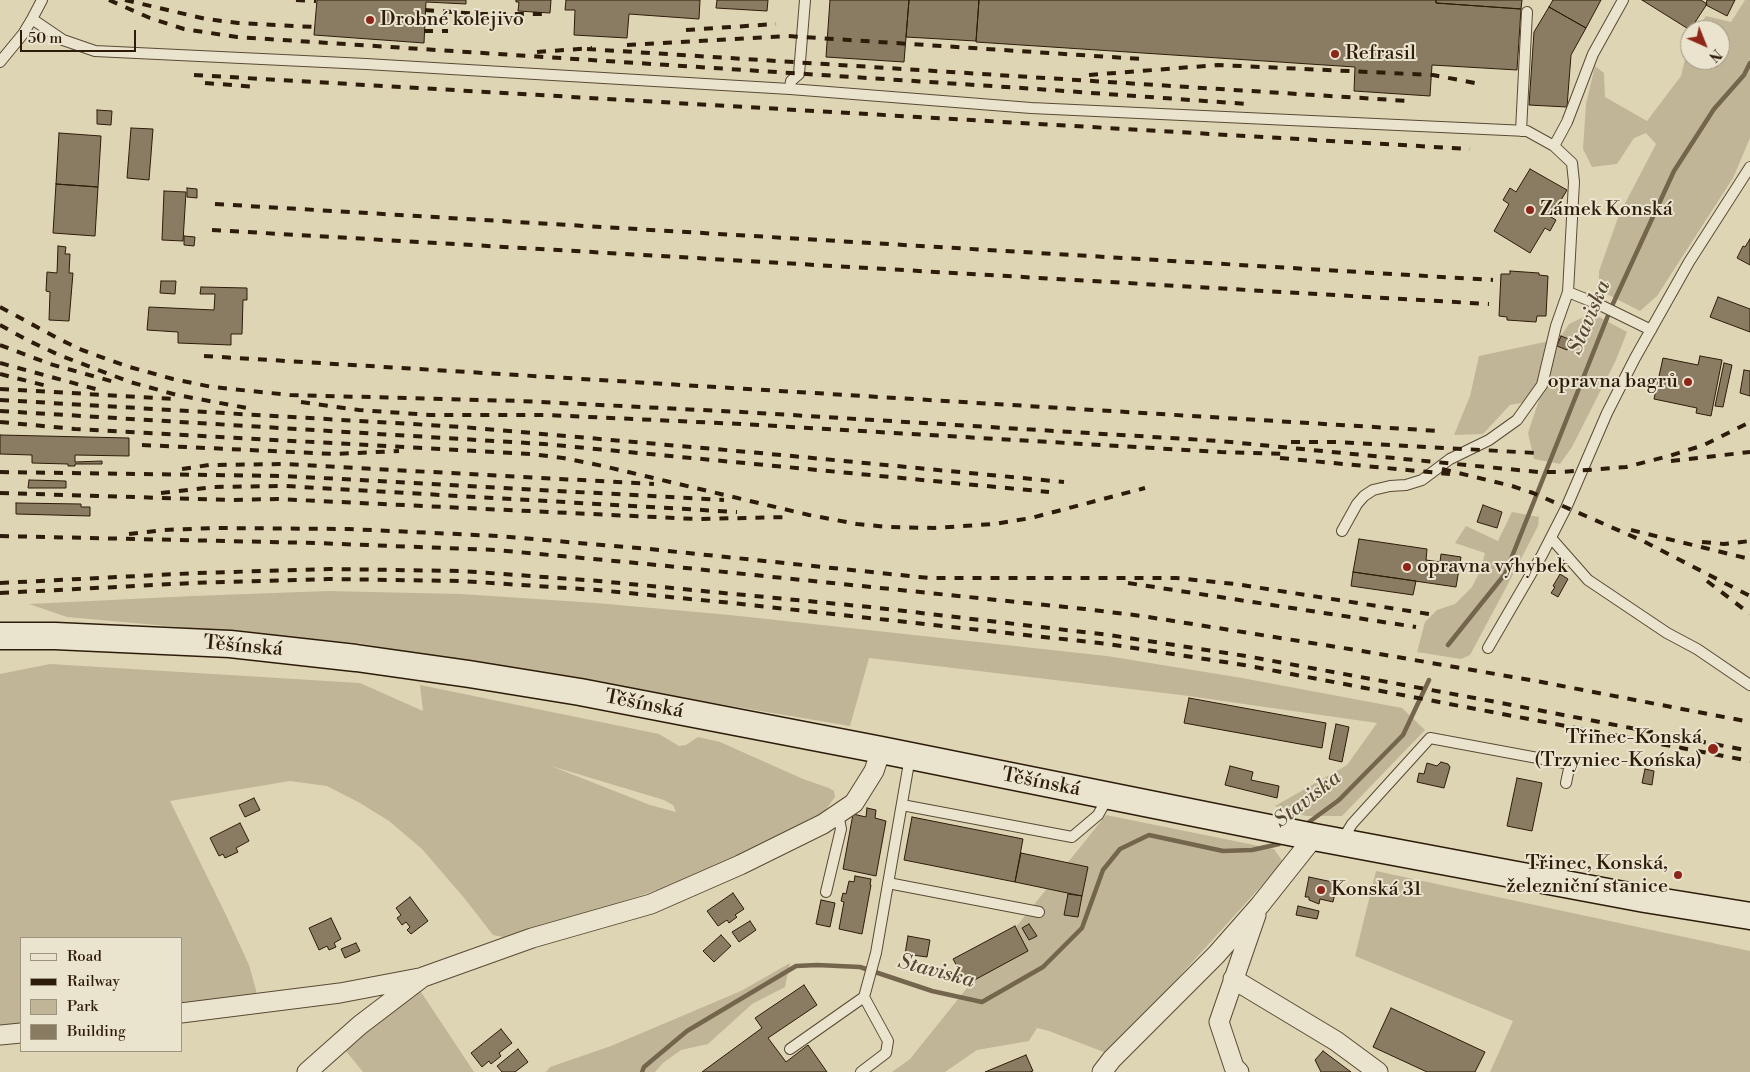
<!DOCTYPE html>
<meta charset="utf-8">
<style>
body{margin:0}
#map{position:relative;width:1750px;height:1072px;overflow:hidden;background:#ded5b4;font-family:"Libre Bodoni",serif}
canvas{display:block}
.legend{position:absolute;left:20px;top:937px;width:162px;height:115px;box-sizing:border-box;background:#eae4ce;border:1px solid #9f9480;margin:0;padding:6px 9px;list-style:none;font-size:15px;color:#2e1c0a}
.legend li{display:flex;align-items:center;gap:10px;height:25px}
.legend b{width:25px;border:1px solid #9f9480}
.north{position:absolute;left:1680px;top:20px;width:50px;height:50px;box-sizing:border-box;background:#eae4ce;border:1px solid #9f9480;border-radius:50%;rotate:136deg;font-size:14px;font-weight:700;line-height:20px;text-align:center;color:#2e1c0a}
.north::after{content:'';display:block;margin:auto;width:18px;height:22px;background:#8f2418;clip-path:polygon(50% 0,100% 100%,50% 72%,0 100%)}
.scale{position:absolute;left:20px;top:30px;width:116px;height:22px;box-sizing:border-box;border:2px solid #2e1c0a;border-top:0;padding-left:6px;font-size:15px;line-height:18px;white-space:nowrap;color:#2e1c0a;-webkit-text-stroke:4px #eae4ce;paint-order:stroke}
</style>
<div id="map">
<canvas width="1750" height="1072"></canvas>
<ul class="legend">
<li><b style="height:6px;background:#eae4ce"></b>Road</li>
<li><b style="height:6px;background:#2e1c0a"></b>Railway</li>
<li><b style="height:14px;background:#c0b697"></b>Park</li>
<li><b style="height:14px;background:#8a7c62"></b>Building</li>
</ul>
<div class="north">N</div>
<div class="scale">50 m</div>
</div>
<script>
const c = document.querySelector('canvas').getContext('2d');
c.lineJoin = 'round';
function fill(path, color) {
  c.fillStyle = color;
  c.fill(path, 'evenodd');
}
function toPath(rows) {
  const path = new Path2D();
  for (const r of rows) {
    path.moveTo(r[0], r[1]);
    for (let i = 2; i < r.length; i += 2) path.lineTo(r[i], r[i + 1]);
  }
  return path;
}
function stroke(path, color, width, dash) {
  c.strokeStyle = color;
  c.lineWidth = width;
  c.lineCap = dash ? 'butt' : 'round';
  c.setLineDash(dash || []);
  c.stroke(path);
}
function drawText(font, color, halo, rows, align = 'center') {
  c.font = font + ' "Libre Bodoni",serif';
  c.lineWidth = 4;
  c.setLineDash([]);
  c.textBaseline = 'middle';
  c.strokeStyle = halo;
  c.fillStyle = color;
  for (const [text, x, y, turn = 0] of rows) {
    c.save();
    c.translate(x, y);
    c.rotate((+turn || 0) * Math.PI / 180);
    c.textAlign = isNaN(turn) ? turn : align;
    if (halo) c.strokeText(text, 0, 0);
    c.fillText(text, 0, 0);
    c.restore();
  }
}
const green = toPath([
 [1745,0,1750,0,1750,138,1733,178,1657,296,1640,311,1599,290,1599,271,1619,215,1656,144,1646,133,1634,138,1617,164,1592,167,1583,149,1586,104,1595,66,1604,73,1605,97,1647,121,1681,76,1690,39,1690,60,1720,60,1720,30,1696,30,1706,16,1731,22],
 [1592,313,1627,332,1616,360,1572,447,1560,464,1534,459,1528,433,1539,400,1510,405,1483,434,1454,435,1470,396,1479,356,1559,339,1569,324],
 [1512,512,1539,517,1538,526,1508,584,1470,655,1461,659,1417,652,1425,622,1437,610,1455,604,1472,587,1481,569,1485,553,1455,543,1466,526,1498,541],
 [328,591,461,594,596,603,730,615,1107,656,1242,678,1402,708,1425,730,1342,816,1306,816,1275,806,1347,765,1377,723,1181,695,869,658,850,726,357,643,67,617,29,604,193,596],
 [50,664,360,683,423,711,420,685,659,734,679,746,686,745,698,737,720,742,803,779,829,788,834,791,835,797,822,815,754,849,660,889,570,919,508,938,493,935,465,899,422,849,389,821,360,803,327,786,290,781,170,801,226,915,249,965,256,990,256,998,181,1007,181,938,21,938,21,1027,0,1029,0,674],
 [551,766,664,800,673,805,676,812,650,805],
 [1106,815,1274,849,1283,862,1109,1054,1049,1031,1037,1028,1029,1041,977,1050,945,1072,892,1072,910,1059],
 [1376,871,1750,951,1750,1072,1490,1072,1513,1021,1355,956],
 [790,963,785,987,752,1004,708,1044,681,1050,663,1063,655,1072,546,1072,550,1067,611,1046,741,991],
 [419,989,474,1072,363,1072,345,1050,374,1023]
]);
const stream = toPath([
 [1448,645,1505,574,1611,308,1674,171,1714,109,1744,75,1750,63],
 [1305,825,1339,800,1403,735,1429,680],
 [642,1072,644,1067,687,1031,796,966,817,965,860,967,932,991,982,1002,1043,967,1082,928,1103,870,1120,849,1149,835,1223,851,1252,850,1279,844,1284,840]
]);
const building = toPath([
 [317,0,466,0,466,4,426,2,424,43,314,35,317,0],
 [516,0,551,0,550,13,518,11,519,2,516,2,516,0],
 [566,0,700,0,699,19,629,14,627,38,574,35,575,10,565,10,566,0],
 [717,0,768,0,767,11,716,8,717,0],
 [830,0,909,0,904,62,826,57,830,0],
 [909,0,979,0,976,41,906,37,909,0],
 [979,0,1436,0,1436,3,1521,9,1517,70,1432,65,1430,96,1354,91,1355,67,976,42,979,0],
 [1436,0,1522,0,1521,9,1436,3,1436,0],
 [1553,0,1601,0,1586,28,1549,7,1553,0],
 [1642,0,1701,0,1707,4,1690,30,1642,0],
 [1707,0,1735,0,1727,16,1706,5,1707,0],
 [1549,7,1586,28,1571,55,1567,107,1529,105,1534,32,1549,7],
 [97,110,112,111,111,125,97,124,97,110],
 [131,128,153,129,149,180,127,178,131,128],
 [59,133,101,136,98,187,56,184,59,133],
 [1530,169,1567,190,1551,217,1556,220,1550,231,1545,228,1530,253,1494,231,1509,204,1503,200,1510,188,1516,192,1530,169],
 [56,184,98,187,95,236,53,233,56,184],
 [187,188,197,189,197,198,187,197,187,188],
 [164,191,186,192,183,241,162,240,164,191],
 [184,236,195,237,194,246,184,245,184,236],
 [1750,239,1750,265,1737,258,1743,246,1745,247,1750,239],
 [58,246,66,247,65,254,70,254,69,273,73,273,69,321,49,320,50,292,46,291,47,272,57,273,58,246],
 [1510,271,1539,273,1539,275,1548,276,1546,316,1537,316,1536,322,1507,320,1507,317,1499,316,1501,274,1510,274,1510,271],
 [161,281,176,281,175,294,160,293,161,281],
 [201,287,247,288,247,300,243,300,242,334,231,334,231,345,178,343,178,332,147,330,149,307,214,310,215,294,200,294,201,287],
 [1718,297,1750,309,1750,332,1710,317,1718,297],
 [1561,336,1571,340,1567,350,1557,346,1561,336],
 [1700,356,1722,360,1711,416,1696,413,1697,408,1654,399,1663,358,1698,365,1700,356],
 [1724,363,1732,365,1723,407,1715,406,1724,363],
 [1744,370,1750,371,1750,396,1740,393,1744,370],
 [0,435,129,438,129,456,75,455,75,462,102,461,102,464,75,464,75,466,68,466,68,464,32,463,32,455,0,454,0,435],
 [29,480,66,481,66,488,28,488,29,480],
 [16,503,81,504,81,507,90,507,90,516,16,514,16,503],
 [1483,505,1502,512,1497,528,1477,522,1483,505],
 [1359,539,1427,549,1426,560,1440,562,1441,554,1461,557,1456,587,1353,572,1359,539],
 [1353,572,1416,581,1413,595,1351,586,1353,572],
 [1560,574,1568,579,1558,597,1551,593,1555,587,1553,586,1560,574],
 [1189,698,1326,723,1322,748,1184,723,1189,698],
 [1336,724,1349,727,1342,762,1329,759,1336,724],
 [1441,762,1448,764,1450,767,1444,788,1417,782,1419,773,1424,774,1427,763,1437,766,1441,762],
 [1230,766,1253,772,1251,780,1279,786,1277,798,1225,785,1230,766],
 [1645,769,1654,771,1652,785,1642,783,1645,769],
 [1517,778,1542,783,1532,831,1507,826,1517,778],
 [254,798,260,810,245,817,239,805,254,798],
 [867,808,876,810,875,818,886,821,876,876,843,869,853,814,866,817,867,808],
 [912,817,1023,839,1015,882,904,860,912,817],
 [240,823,249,841,236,848,238,852,225,858,223,854,219,856,210,838,240,823],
 [1021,853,1088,867,1082,896,1015,882,1021,853],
 [855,876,871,879,870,885,871,885,862,934,839,929,844,902,841,901,843,893,846,894,849,881,854,882,855,876],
 [1309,877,1337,883,1333,902,1320,899,1319,904,1309,900,1309,897,1305,897,1309,877],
 [733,893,744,909,735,915,737,917,729,923,727,920,718,926,707,911,733,893],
 [1068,894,1082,896,1078,917,1064,915,1068,894],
 [410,897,428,921,411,934,407,930,410,927,406,922,402,925,397,918,401,915,396,908,410,897],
 [821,900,835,903,830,927,816,924,821,900],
 [1298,906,1319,911,1317,919,1296,915,1298,906],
 [331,918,341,939,334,943,336,947,329,950,327,946,319,950,309,928,331,918],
 [750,921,756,930,739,942,732,932,750,921],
 [1029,924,1037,936,1029,940,1022,928,1029,924],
 [1015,926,1028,951,967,984,953,959,1015,926],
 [721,935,731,946,714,962,703,951,721,935],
 [908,936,930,940,927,957,905,954,908,936],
 [356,943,360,951,345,958,341,949,356,943],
 [804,985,817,1005,768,1038,786,1062,808,1045,827,1072,702,1072,762,1028,755,1018,804,985],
 [1391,1008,1485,1052,1475,1072,1427,1072,1373,1047,1391,1008],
 [501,1029,512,1043,499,1053,501,1056,491,1064,489,1061,482,1067,471,1053,501,1029],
 [518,1049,528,1062,515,1072,502,1072,497,1066,518,1049],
 [1323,1051,1351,1072,1321,1072,1315,1060,1323,1051],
 [1026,1055,1033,1071,1030,1072,985,1072,1026,1055]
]);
const lane = toPath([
 [42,0,32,19,63,40,95,51,366,64,790,89,1031,108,1527,131,1554,146,1572,163,1574,182,1568,292,1598,304,1651,330],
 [0,62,23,34,32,19],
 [790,89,791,81,799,74,805,0],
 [1521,131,1527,12],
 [1554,146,1567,122,1593,54,1623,0],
 [1342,531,1357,504,1364,496,1373,490,1390,486,1406,485,1422,480,1450,459,1489,440,1517,420,1542,385,1556,326,1568,292],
 [1551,538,1588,580,1667,633,1697,649,1750,685],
 [1488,648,1542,555,1566,508,1607,413,1635,358,1689,262,1750,167],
 [902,805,1072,837,1098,815,1108,797],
 [1341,842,1352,824,1430,738,1570,764,1566,783],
 [888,883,1039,912],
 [826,892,841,829,838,814],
 [790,1049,864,997,876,953,910,757],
 [861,1072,886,1053,888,1041,864,997]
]);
const street = toPath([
 [1233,979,1336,1041,1378,1072],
 [181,1013,340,993,419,978],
 [0,1035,21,1033],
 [307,1072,360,1025,423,977,532,938,651,904,740,865,823,824,854,803,874,771,881,750],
 [1102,1072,1112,1059,1216,955,1260,905,1314,837],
 [1239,1072,1234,1067,1219,1022,1256,915]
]);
const secondary = toPath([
 [0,636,55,636,230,644,356,658,469,674,580,692,881,750,1314,837,1645,899,1750,916]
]);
const rail = toPath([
 [109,0,150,18,184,29,237,37,1022,88,1248,104],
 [125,0,206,19,238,23,314,27],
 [296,0,316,1],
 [425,10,479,14,550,14],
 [686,30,776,24],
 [424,31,448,31],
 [627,45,787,36,1141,59],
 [587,49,1409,101],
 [537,52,592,48],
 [194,75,1470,149],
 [1089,75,1218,65,1433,75,1480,84],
 [205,83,258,87],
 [215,204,1493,280],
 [212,230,1489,304],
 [0,307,61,340,82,350,126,366,173,379,212,387,290,395,520,401,742,412,1220,441,1538,472,1561,472,1626,467,1669,456,1704,445,1750,422],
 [0,325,27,340,59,355,130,382,177,395,247,408],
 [0,345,50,364,118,383],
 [204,356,1440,431],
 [0,363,99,390],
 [0,374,51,387],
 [0,389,175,399],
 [0,400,463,427,760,453,1064,482],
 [301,402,359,410,430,415,546,415,741,424,1221,452,1289,454],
 [0,411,544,444,1049,492],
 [0,422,75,429,531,454,563,458,603,466,809,515,857,524,888,527,934,528,994,524,1031,518,1145,488],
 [1291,442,1338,442,1536,453],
 [142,445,335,454,399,451],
 [1280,458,1450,474],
 [1671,461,1750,452],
 [182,469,209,465,283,464,654,484],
 [1442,469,1512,486,1533,493,1643,541,1750,596],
 [0,472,285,476,724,500],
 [0,493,231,500,277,499,696,519,791,517],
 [161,493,214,487,285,486,737,512],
 [1631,530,1750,559],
 [129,534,164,530,215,528,349,529,498,536,649,549,929,578,1176,578,1235,584,1429,614],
 [0,536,315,543,496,550,647,564,1085,609,1142,616,1362,651,1536,681,1750,722],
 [1702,542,1724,544,1750,541],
 [1707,581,1750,614],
 [0,583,197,573,330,569,462,571,599,581,734,594,870,607,1109,635,1246,656,1491,701,1750,751],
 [1128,583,1416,627],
 [0,593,192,583,328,579,461,581,597,590,732,603,1108,644,1244,665,1750,761]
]);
const markers = [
 [370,20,5,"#8f2418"],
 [1335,54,5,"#8f2418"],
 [1530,210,5,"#8f2418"],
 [1688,382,5,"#8f2418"],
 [1407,567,5,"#8f2418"],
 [1713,749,6,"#8f2418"],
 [1678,875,5,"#8f2418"],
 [1321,890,5,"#8f2418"]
];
const poiNames = [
 ["Drobné kolejivo",380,20],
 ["Refrasil",1345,54],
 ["Zámek Konská",1540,210],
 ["opravna bagrů",1678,382,"right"],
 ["opravna výhybek",1417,567],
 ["Třinec-Konská",1702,738,"right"],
 ["(Trzyniec-Końska)",1702,761,"right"],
 ["Třinec, Konská,",1668,864,"right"],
 ["železniční stanice",1668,887,"right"],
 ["Konská 31",1331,890]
];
const streetNames = [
 ["Těšínská",243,647,5],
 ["Těšínská",644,705,11],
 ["Těšínská",1041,783,11]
];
const waterNames = [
 ["Staviska",1590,318,-67],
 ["Staviska",1308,800,-38],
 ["Staviska",936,972,15]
];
fill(green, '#c0b697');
stroke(stream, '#74654d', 4.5);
fill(building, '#8a7c62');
stroke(building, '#2e1c0a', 1);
stroke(lane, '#5a4a34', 12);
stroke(street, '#5a4a34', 21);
stroke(secondary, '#2e1c0a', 29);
stroke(lane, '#eae4ce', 10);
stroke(street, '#eae4ce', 19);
stroke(secondary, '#eae4ce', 26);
stroke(rail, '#2e1c0a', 4, [9, 9]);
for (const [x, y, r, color] of markers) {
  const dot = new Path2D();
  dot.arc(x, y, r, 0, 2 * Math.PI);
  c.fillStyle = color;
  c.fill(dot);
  stroke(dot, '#eae4ce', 2);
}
drawText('20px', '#2e1c0a', '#eae4ce', poiNames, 'left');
drawText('20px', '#2e1c0a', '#eae4ce', streetNames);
drawText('italic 21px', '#574731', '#eae4ce', waterNames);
</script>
